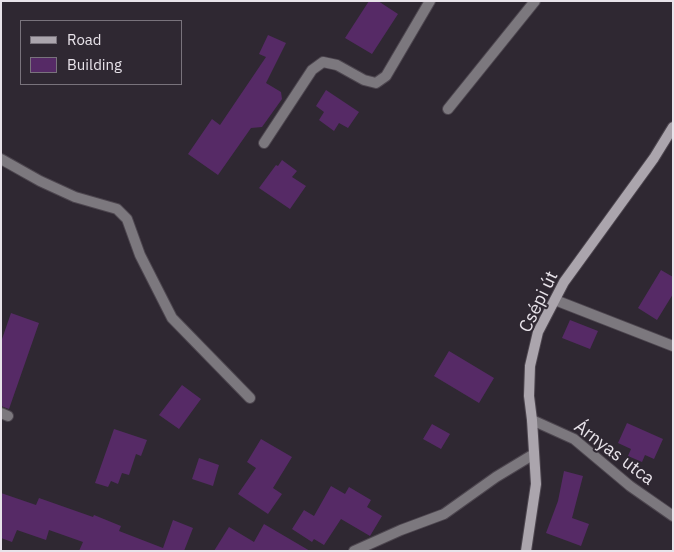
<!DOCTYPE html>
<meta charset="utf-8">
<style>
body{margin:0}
#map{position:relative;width:674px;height:552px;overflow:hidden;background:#2f2832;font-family:"IBM Plex Sans",sans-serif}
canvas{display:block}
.frame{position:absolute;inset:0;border:2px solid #e8e3ea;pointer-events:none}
.legend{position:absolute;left:20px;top:20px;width:162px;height:65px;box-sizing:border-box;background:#2f2832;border:1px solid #79737c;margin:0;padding:6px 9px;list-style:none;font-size:15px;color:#e8e3ea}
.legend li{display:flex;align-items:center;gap:10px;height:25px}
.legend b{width:25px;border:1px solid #79737c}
</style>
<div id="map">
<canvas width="674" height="552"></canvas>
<div class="frame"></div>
<ul class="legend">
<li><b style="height:6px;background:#aba5ad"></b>Road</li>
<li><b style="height:14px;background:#562a66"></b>Building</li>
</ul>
</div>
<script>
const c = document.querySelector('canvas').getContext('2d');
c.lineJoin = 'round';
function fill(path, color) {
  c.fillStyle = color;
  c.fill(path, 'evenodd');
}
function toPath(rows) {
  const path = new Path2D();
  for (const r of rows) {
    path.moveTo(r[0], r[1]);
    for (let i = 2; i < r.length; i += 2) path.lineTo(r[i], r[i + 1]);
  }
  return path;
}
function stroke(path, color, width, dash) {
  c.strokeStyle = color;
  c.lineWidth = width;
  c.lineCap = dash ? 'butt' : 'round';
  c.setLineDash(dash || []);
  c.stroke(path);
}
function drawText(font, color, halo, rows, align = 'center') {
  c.font = font + ' "IBM Plex Sans",sans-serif';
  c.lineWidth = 4;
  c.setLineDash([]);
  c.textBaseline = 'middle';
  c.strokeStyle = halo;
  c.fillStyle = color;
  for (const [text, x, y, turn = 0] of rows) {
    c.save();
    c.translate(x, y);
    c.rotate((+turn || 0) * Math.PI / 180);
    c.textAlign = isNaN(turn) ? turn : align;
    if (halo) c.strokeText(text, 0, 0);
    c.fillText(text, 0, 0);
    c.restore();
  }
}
const building = toPath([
 [369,1,378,1,398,14,372,54,345,38],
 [268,35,286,43,266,83,281,92,282,99,262,127,251,128,218,175,188,154,212,119,220,125,266,57,259,54],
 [326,90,359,112,348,128,339,123,334,131,319,120,324,112,316,106],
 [282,160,297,171,292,177,306,186,290,209,259,188,276,165,278,166],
 [661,270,673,277,673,294,657,320,638,308],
 [11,313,39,323,9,409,1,406,1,342],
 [570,320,598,331,590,349,562,338],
 [449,351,494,378,479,403,434,376],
 [182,385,201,399,179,429,159,415],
 [627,423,663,439,654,459,645,455,642,462,628,456,631,449,618,443],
 [432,424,450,434,441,449,423,439],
 [114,429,147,440,141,456,136,454,129,475,122,473,118,484,111,481,108,487,95,483],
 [261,439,292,457,273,488,282,494,268,514,238,494,256,468,247,462],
 [199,458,219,465,213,486,192,479],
 [564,471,583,476,572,518,589,524,581,546,546,533,558,501],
 [331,486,345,494,349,487,371,500,367,507,382,516,370,536,341,519,324,545,314,539,312,542,292,529,304,510,314,516],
 [1,493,36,505,39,498,93,517,94,515,121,526,119,531,163,548,173,520,193,528,184,551,79,551,83,542,49,530,46,540,17,530,12,542,1,538],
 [264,524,310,551,214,551,229,527,254,542]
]);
const street = toPath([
 [448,109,535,1],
 [264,143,312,70,323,62,337,65,364,80,376,83,386,76,430,1],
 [1,159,40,181,75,197,117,209,127,219,140,255,172,318,250,398],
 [555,300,673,346],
 [1,413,8,416],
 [532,420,574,439,630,486,673,516],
 [354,551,401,530,444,514,496,477,534,454]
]);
const secondary = toPath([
 [526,551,536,484,532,420,529,396,530,366,538,332,564,282,654,158,673,127]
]);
const streetNames = [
 ["Csépi út",539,302,-64],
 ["Árnyas utca",614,453,37]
];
fill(building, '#562a66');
stroke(street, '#4d464f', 12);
stroke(secondary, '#4d464f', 12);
stroke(street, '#7c787e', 10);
stroke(secondary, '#aba5ad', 10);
drawText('18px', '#e8e3ea', '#2f2832', streetNames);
</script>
